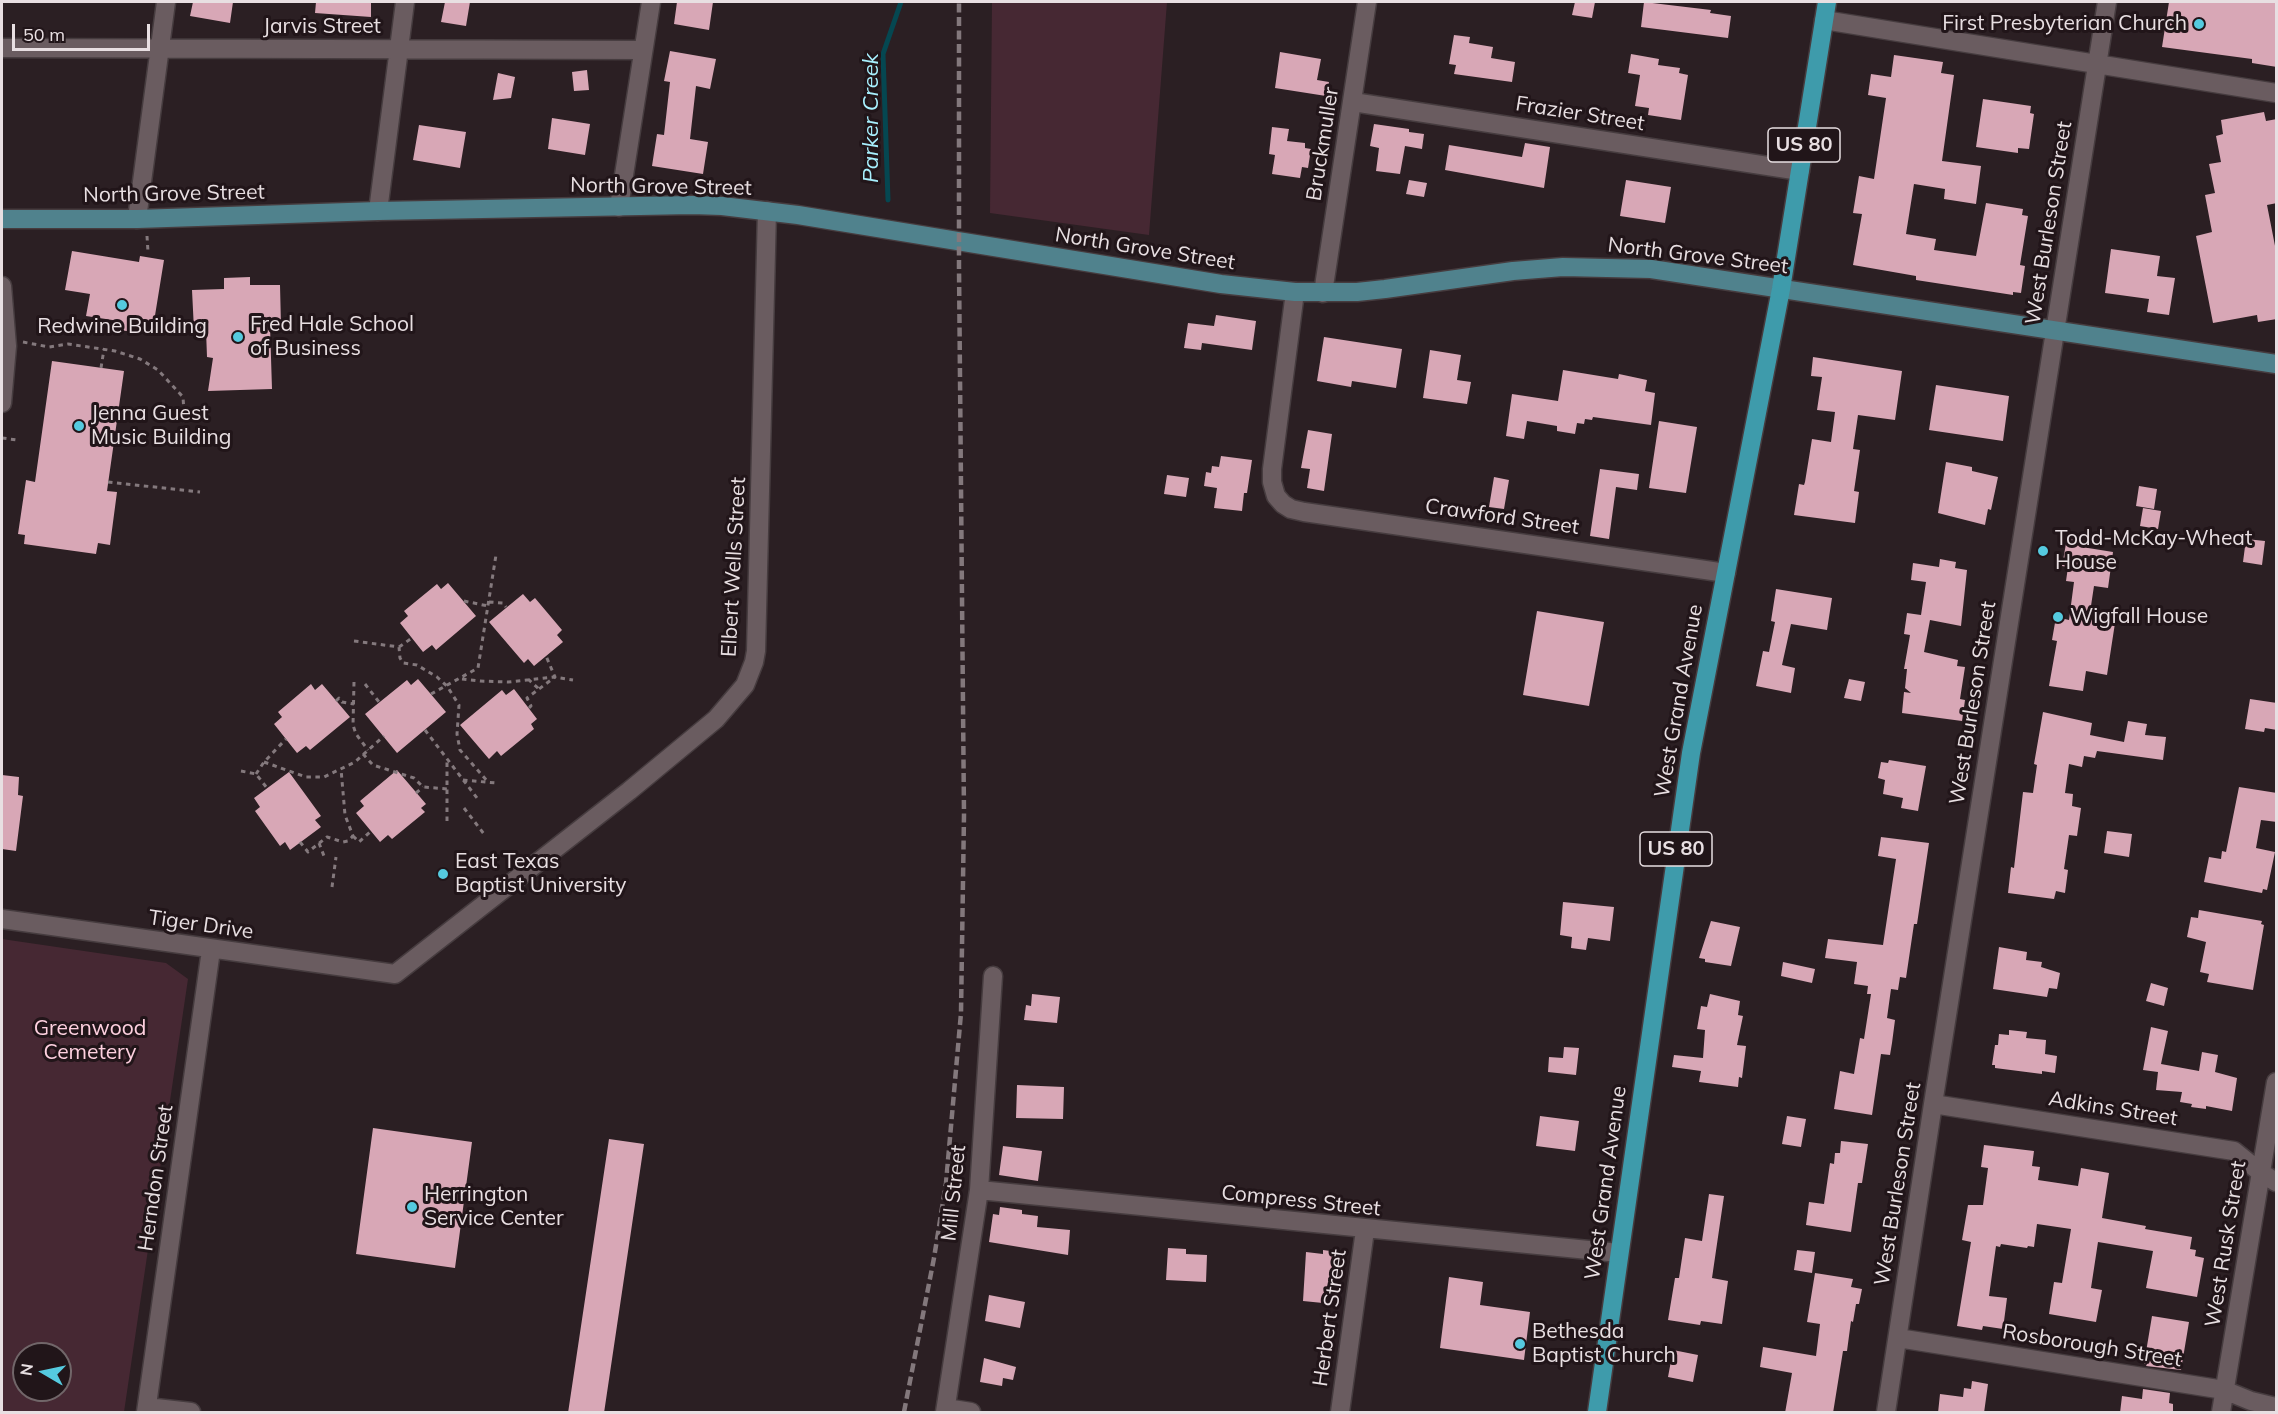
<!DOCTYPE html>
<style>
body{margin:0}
#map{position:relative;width:2278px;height:1414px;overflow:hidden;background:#2b1f23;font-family:Mulish,sans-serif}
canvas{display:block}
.frame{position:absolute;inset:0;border:3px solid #e8dfe2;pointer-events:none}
.north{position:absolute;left:12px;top:1342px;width:60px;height:60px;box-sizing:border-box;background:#211519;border:2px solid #716669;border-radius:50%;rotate:279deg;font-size:16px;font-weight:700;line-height:24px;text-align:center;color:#e8dfe2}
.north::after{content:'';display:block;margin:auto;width:21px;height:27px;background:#55cadf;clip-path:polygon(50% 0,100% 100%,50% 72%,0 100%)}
.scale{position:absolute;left:12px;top:24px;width:138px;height:27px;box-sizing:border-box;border:3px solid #e8dfe2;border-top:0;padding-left:8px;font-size:18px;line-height:21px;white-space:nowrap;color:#e8dfe2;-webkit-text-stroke:4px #211519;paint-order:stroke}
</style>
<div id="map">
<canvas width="2278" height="1414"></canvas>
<div class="frame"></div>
<div class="north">N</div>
<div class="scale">50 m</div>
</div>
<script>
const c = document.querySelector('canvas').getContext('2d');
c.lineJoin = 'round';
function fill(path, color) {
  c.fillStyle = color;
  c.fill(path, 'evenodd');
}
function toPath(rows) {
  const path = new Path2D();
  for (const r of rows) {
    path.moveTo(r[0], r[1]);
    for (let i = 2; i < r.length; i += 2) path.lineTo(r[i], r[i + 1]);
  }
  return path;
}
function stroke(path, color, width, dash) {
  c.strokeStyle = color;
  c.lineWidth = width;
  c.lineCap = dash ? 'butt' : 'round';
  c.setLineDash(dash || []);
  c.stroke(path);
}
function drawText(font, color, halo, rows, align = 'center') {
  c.font = font + ' Mulish,sans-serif';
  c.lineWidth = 6;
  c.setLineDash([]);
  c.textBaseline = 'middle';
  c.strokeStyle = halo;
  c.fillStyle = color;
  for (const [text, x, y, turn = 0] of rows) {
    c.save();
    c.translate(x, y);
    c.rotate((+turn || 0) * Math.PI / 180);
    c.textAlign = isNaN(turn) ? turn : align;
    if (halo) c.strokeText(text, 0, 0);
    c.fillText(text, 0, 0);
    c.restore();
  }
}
const green = toPath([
 [992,2,1167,2,1149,235,990,213],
 [2,939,166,963,188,979,124,1412,2,1412],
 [24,1354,60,1354,60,1390,24,1390]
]);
const stream = toPath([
 [888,200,883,54,901,2]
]);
const building = toPath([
 [193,2,233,2,230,23,190,16],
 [316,2,371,2,371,17,315,13],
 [445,2,470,2,466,26,441,22],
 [677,2,713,2,709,30,674,24],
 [1575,2,1595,2,1592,18,1572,15],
 [1644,2,1711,10,1710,13,1731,16,1728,38,1641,27],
 [2169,2,2277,2,2277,67,2252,63,2252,59,2162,47],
 [1454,35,1470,37,1469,43,1493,47,1491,58,1515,62,1512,82,1454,74,1456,65,1449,64],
 [670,51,716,59,710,89,696,86,690,139,708,142,703,174,652,166,657,134,664,135,670,82,664,81],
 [1280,52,1321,59,1317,80,1329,82,1326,96,1275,88],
 [1631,54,1659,59,1658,65,1680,68,1679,73,1688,75,1681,120,1648,115,1649,108,1635,106,1640,75,1628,73],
 [1894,55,1943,62,1941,73,1954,75,1942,161,1981,166,1976,204,1944,199,1945,189,1914,184,1906,234,1936,239,1934,250,1976,256,1986,203,2023,209,2022,215,2028,216,2020,265,2025,266,2021,293,2013,292,2013,295,1916,280,1916,276,1853,265,1862,214,1853,213,1859,176,1874,179,1886,98,1868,95,1871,74,1891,77],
 [587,70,589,90,574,91,572,72],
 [498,73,515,77,511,98,493,100],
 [1983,99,2031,106,2030,113,2034,114,2029,149,2018,148,2018,153,1976,147],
 [2264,112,2266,121,2277,119,2277,203,2267,205,2277,256,2277,319,2258,322,2257,315,2213,323,2196,236,2212,232,2205,195,2215,193,2209,164,2221,162,2216,136,2223,134,2221,120],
 [552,118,590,124,585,155,548,149],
 [1374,124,1409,129,1409,132,1424,134,1422,149,1405,146,1400,174,1376,171,1379,148,1370,146],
 [419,125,466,132,460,168,413,160],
 [1272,127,1289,129,1287,141,1305,143,1305,148,1311,149,1308,168,1302,167,1300,178,1272,174,1275,155,1269,154],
 [1525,143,1550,147,1544,188,1445,170,1449,145,1522,157],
 [1409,180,1427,183,1424,197,1406,194],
 [1626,180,1671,187,1665,223,1620,216],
 [2111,249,2160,256,2157,276,2175,278,2169,315,2147,312,2149,299,2105,293],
 [72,251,139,262,140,256,164,260,152,334,118,330,119,321,86,316,90,294,65,290],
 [250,277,250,285,280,285,281,326,270,326,272,389,208,391,213,358,207,357,206,330,194,330,192,290,224,289,224,278],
 [1216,315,1256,321,1252,350,1202,343,1201,350,1184,348,1188,323,1214,326],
 [1324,337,1402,349,1396,388,1352,381,1351,387,1317,381],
 [1430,350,1461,355,1457,380,1471,382,1467,404,1423,398],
 [1813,357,1902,371,1895,420,1858,415,1853,449,1860,450,1854,491,1859,492,1855,523,1794,515,1799,484,1804,485,1805,482,1812,439,1831,442,1835,412,1817,410,1822,377,1811,376],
 [52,361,124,371,107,491,117,492,110,545,98,543,96,554,24,544,25,535,18,534,26,480,35,482],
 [1563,370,1618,379,1619,374,1647,380,1645,391,1655,393,1651,425,1593,417,1592,420,1585,419,1584,424,1577,423,1575,434,1557,431,1557,426,1527,421,1524,439,1506,436,1512,394,1558,401],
 [1936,385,2009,396,2003,441,1929,430],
 [1659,421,1697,427,1686,493,1649,488],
 [1308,430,1332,434,1324,491,1307,488,1310,469,1301,468],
 [1221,456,1252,460,1247,493,1244,493,1242,511,1214,508,1217,488,1204,486,1206,472,1211,473,1212,466,1219,467],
 [1946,462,1972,467,1972,471,1998,477,1991,510,1988,509,1985,525,1938,513],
 [1600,469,1639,474,1637,490,1616,487,1609,539,1590,536],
 [1167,475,1189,478,1186,497,1164,494],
 [1494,477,1509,480,1504,509,1489,507],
 [2139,486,2157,489,2154,509,2136,506],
 [2143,508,2161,511,2158,529,2140,526],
 [2067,538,2089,541,2088,548,2113,552,2108,588,2094,586,2089,619,2115,623,2107,675,2086,671,2083,691,2049,686,2057,641,2052,640,2056,617,2069,620,2074,582,2066,581,2068,567,2062,566],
 [2246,539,2265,541,2262,565,2243,562],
 [1940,559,1956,562,1955,568,1967,570,1961,626,1930,620,1924,652,1958,660,1957,666,1965,667,1960,699,1965,700,1962,721,1902,713,1904,692,1911,693,1905,688,1907,669,1904,669,1910,635,1904,634,1907,613,1921,615,1926,582,1911,580,1913,563,1939,567],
 [448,583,476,616,436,650,432,645,423,652,400,623,408,616,404,611,437,584,441,589],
 [1776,589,1832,598,1827,630,1791,624,1782,665,1795,668,1791,693,1756,686,1763,651,1769,652,1775,622,1771,621],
 [523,594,530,602,535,598,562,630,557,635,563,642,534,666,528,659,524,663,489,622],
 [1537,611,1604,622,1589,706,1523,695],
 [418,679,446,712,397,753,365,714,407,680,411,685],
 [1849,679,1865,682,1861,701,1844,698],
 [311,684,315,690,322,684,350,717,310,750,306,746,297,753,274,724,282,717,278,712],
 [514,689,537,719,531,724,534,729,501,756,497,751,489,759,460,725,502,690,506,695],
 [2250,699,2277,703,2277,730,2265,728,2264,732,2245,729],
 [2043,712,2092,723,2090,735,2124,742,2128,721,2147,724,2145,735,2166,737,2163,760,2097,751,2095,758,2084,756,2082,767,2069,764,2065,793,2073,794,2072,806,2081,808,2077,836,2069,835,2064,869,2068,870,2065,893,2056,891,2054,899,2008,893,2011,867,2014,868,2023,792,2033,793,2037,765,2034,764],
 [1889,760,1926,766,1918,811,1901,808,1903,798,1883,794,1885,780,1878,778,1881,762,1888,763],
 [397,770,426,804,421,808,425,812,392,839,388,835,380,842,356,813,364,806,360,801],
 [289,772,321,816,315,820,321,827,290,850,285,842,280,846,255,811,260,807,254,798],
 [2,775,19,777,18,795,23,796,16,851,2,849],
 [2239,787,2277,793,2277,822,2261,820,2256,848,2275,852,2267,890,2263,889,2262,893,2204,882,2209,857,2221,859,2222,851,2226,852],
 [2107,831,2132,834,2129,857,2104,853],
 [1881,837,1929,843,1917,924,1914,924,1906,978,1900,977,1898,990,1891,989,1887,1018,1895,1020,1892,1043,1890,1055,1881,1054,1872,1115,1834,1109,1840,1071,1854,1074,1860,1038,1864,1039,1871,994,1867,994,1868,986,1854,984,1857,962,1825,958,1828,939,1883,945,1896,859,1878,856],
 [1563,902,1614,907,1610,941,1588,938,1586,950,1571,948,1572,937,1560,935],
 [2199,910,2262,921,2261,924,2264,925,2253,990,2207,982,2209,974,2200,972,2206,942,2187,937,2191,917,2198,918],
 [1711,921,1740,927,1731,966,1705,962,1705,959,1699,958],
 [1999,947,2027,952,2026,960,2042,962,2041,967,2060,973,2057,989,2049,988,2047,997,1993,989],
 [1783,962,1815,969,1812,983,1781,976],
 [2151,983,2168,988,2164,1006,2146,1001],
 [1032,994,1060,997,1057,1023,1024,1020,1026,1005,1031,1006],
 [1710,994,1740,1001,1738,1015,1743,1016,1737,1045,1746,1046,1742,1078,1739,1077,1738,1087,1699,1082,1701,1071,1672,1067,1674,1055,1703,1058,1705,1030,1697,1029,1701,1006,1707,1007],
 [2151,1027,2168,1031,2161,1064,2199,1071,2202,1052,2218,1055,2215,1072,2237,1078,2232,1111,2206,1106,2206,1109,2191,1107,2192,1104,2180,1102,2182,1092,2156,1090,2158,1072,2143,1070],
 [2009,1030,2027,1032,2026,1038,2046,1040,2045,1054,2057,1056,2055,1073,2042,1071,2042,1074,1995,1068,1995,1065,1992,1065,1995,1045,1998,1045,1999,1034,2009,1035],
 [1564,1047,1579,1048,1576,1075,1548,1072,1549,1057,1563,1058],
 [1017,1085,1064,1087,1063,1119,1016,1118],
 [1540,1116,1579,1121,1575,1151,1536,1146],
 [1787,1116,1806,1119,1801,1147,1782,1144],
 [373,1128,472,1142,455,1268,356,1254],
 [609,1139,644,1144,604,1413,568,1413],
 [1841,1141,1868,1144,1862,1183,1858,1183,1851,1232,1806,1225,1809,1202,1824,1204,1830,1163,1834,1164,1835,1153,1840,1153],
 [1984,1145,2034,1151,2032,1166,2040,1167,2038,1180,2078,1186,2081,1168,2109,1173,2102,1218,2146,1226,2145,1229,2192,1237,2190,1249,2196,1250,2195,1256,2204,1258,2197,1297,2146,1288,2153,1251,2098,1242,2091,1288,2102,1290,2096,1322,2049,1314,2054,1282,2062,1283,2071,1229,2037,1224,2034,1247,2028,1246,2027,1248,2001,1244,2000,1247,1996,1246,1989,1296,2007,1298,2003,1329,1983,1326,1982,1330,1957,1326,1971,1242,1962,1240,1968,1205,1983,1205,1988,1168,1981,1167],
 [1003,1146,1042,1151,1038,1181,999,1175],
 [1709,1194,1724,1196,1712,1278,1728,1281,1722,1324,1701,1321,1700,1325,1668,1320,1675,1278,1679,1278,1685,1238,1702,1241],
 [1000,1207,1022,1210,1022,1214,1038,1216,1037,1227,1070,1230,1068,1255,989,1242,993,1214,999,1215],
 [1168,1248,1186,1249,1186,1254,1207,1255,1206,1282,1166,1280],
 [1323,1250,1338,1252,1333,1304,1303,1301,1306,1252,1323,1254],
 [1797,1250,1815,1252,1812,1273,1794,1270],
 [1815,1273,1853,1279,1851,1287,1862,1289,1859,1304,1856,1304,1853,1322,1851,1321,1847,1351,1843,1351,1833,1413,1785,1413,1792,1373,1760,1367,1763,1347,1816,1356,1820,1324,1807,1322],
 [1449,1277,1483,1282,1480,1305,1530,1312,1524,1360,1440,1348],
 [989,1295,1025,1302,1020,1328,985,1321],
 [2152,1316,2189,1322,2181,1370,2146,1366,2147,1364,2144,1364],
 [1673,1350,1698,1355,1693,1382,1668,1377],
 [984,1358,1016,1367,1013,1380,1003,1378,1002,1386,980,1382],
 [1972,1381,1988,1384,1984,1413,1938,1413,1940,1394,1963,1397,1964,1388,1971,1389],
 [2143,1389,2170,1393,2169,1403,2173,1404,2173,1413,2120,1413,2122,1396,2142,1399]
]);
const path = toPath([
 [147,236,148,252],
 [23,342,49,347,68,344,115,351,140,359,158,370,183,397,185,426],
 [101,368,104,349],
 [2,438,17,440],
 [108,482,200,492],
 [464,601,488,606],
 [489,602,503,603,506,607],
 [354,641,399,647,400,658,403,663,417,665,437,677,447,686,459,705,457,734,460,750,489,783],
 [399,647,412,638],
 [462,679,480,681,508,682,555,677,573,680],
 [528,679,539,689],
 [354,682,353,725,356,734,368,750],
 [365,684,379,702],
 [431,694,478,668,496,555],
 [336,701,339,698,342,702,354,704],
 [529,708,531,706,527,698,555,677,546,656],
 [425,730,477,798],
 [363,754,373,765,414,778,423,787,447,789],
 [264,762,306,777,324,777,355,762,384,736],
 [241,771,256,774,267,788],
 [256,774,264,762,286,739],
 [463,780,496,783],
 [416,793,423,787],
 [464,808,484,834],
 [447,821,447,761],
 [353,836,359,842,371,831],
 [300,842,308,852,327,837,343,842,348,841,353,836,345,815,341,769],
 [319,843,324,856],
 [332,887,336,857]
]);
const minor = toPath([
 [1824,20,2276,93],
 [2,48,643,50],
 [1353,102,1800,171],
 [619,207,651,2],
 [378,211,405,2],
 [137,219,166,2],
 [2,286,7,346,2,403],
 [1295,292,1272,469,1272,482,1276,496,1283,504,1291,509,1304,512,1726,573],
 [1323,293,1367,2],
 [2,919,395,974,629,791,716,719,745,685,754,662,756,651,767,211],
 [1933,1104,2234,1151,2260,1172,2276,1182],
 [979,1190,1619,1253],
 [1898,1338,2224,1390,2251,1401,2276,1407],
 [147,1407,191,1412],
 [946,1408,971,1412],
 [146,1412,211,950],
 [945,1412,979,1190,993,976],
 [1340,1412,1365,1230],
 [1886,1412,1933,1104,2107,2],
 [2221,1412,2276,1082]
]);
const major = toPath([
 [2,219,137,219,378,211,692,205,722,206,798,215,1221,284,1295,292,1357,292,1385,289,1513,271,1563,267,1651,269,2276,364]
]);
const highway = toPath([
 [1597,1412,1691,753,1781,289,1827,2]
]);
const rail = toPath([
 [904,1412,934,1258,946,1183,961,1013,964,815,959,267,959,2]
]);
const markers = [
 [2199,24,6,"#55cadf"],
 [122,305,6,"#55cadf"],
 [238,337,6,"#55cadf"],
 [79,426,6,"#55cadf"],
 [2043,551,6,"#55cadf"],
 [2058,617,6,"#55cadf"],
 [443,874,6,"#55cadf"],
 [412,1207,6,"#55cadf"],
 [1520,1344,6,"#55cadf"]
];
const shields = [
 [1804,145,72],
 [1676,849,72]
];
const shieldNames = [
 ["US 80",1804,145],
 ["US 80",1676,849]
];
const poiNames = [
 ["First Presbyterian Church",2187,24,"right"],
 ["Fred Hale School",250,325],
 ["of Business",250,349],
 ["Redwine Building",122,327,"center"],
 ["Jenna Guest",91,414],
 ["Music Building",91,438],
 ["Todd-McKay-Wheat",2055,539],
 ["House",2055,563],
 ["Wigfall House",2070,617],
 ["East Texas",455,862],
 ["Baptist University",455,886],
 ["Herrington",424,1195],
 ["Service Center",424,1219],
 ["Bethesda",1532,1332],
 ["Baptist Church",1532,1356]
];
const streetNames = [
 ["Jarvis Street",322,27],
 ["Frazier Street",1580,114,9],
 ["Bruckmuller",1323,144,-81],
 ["North Grove Street",661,187,1],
 ["North Grove Street",174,194,-1],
 ["West Burleson Street",2049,223,-81],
 ["North Grove Street",1145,249,9],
 ["North Grove Street",1698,256,7],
 ["Crawford Street",1502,517,8],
 ["Elbert Wells Street",734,567,-87],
 ["West Grand Avenue",1679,701,-80],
 ["West Burleson Street",1973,703,-81],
 ["Tiger Drive",201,925,8],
 ["Adkins Street",2113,1109,9],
 ["Herndon Street",156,1178,-82],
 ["West Grand Avenue",1606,1183,-82],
 ["West Burleson Street",1898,1184,-81],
 ["Mill Street",954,1193,-84],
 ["Compress Street",1301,1201,6],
 ["West Rusk Street",2226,1244,-81],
 ["Herbert Street",1330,1318,-82],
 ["Rosborough Street",2092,1346,9]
];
const parkNames = [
 ["Greenwood",90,1029],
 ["Cemetery",90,1053]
];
const waterNames = [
 ["Parker Creek",871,118,-90]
];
fill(green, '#462833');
stroke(stream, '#054751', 5);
fill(building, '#d8a7b6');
stroke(minor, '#463c3f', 21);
stroke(major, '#463c3f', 21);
stroke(highway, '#463c3f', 21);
stroke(path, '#84797d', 3, [4.5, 4.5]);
stroke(minor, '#6a5c60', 18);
stroke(major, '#50828d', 18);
stroke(highway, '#3e9bab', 18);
stroke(rail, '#83787c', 4.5, [9, 4.5]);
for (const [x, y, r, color] of markers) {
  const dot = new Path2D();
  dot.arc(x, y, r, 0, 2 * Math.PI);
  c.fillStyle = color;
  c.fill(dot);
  stroke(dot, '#211519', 2);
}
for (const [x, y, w] of shields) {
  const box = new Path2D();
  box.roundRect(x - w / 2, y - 17, w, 34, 4.5);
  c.fillStyle = '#211519';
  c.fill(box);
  stroke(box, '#e8dfe2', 1.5);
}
drawText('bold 20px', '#e8dfe2', null, shieldNames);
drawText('21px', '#e8dfe2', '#211519', poiNames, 'left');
drawText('21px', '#e8dfe2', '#211519', streetNames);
drawText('21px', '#fed0df', '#211519', parkNames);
drawText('italic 22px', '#a8f0fe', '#211519', waterNames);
</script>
